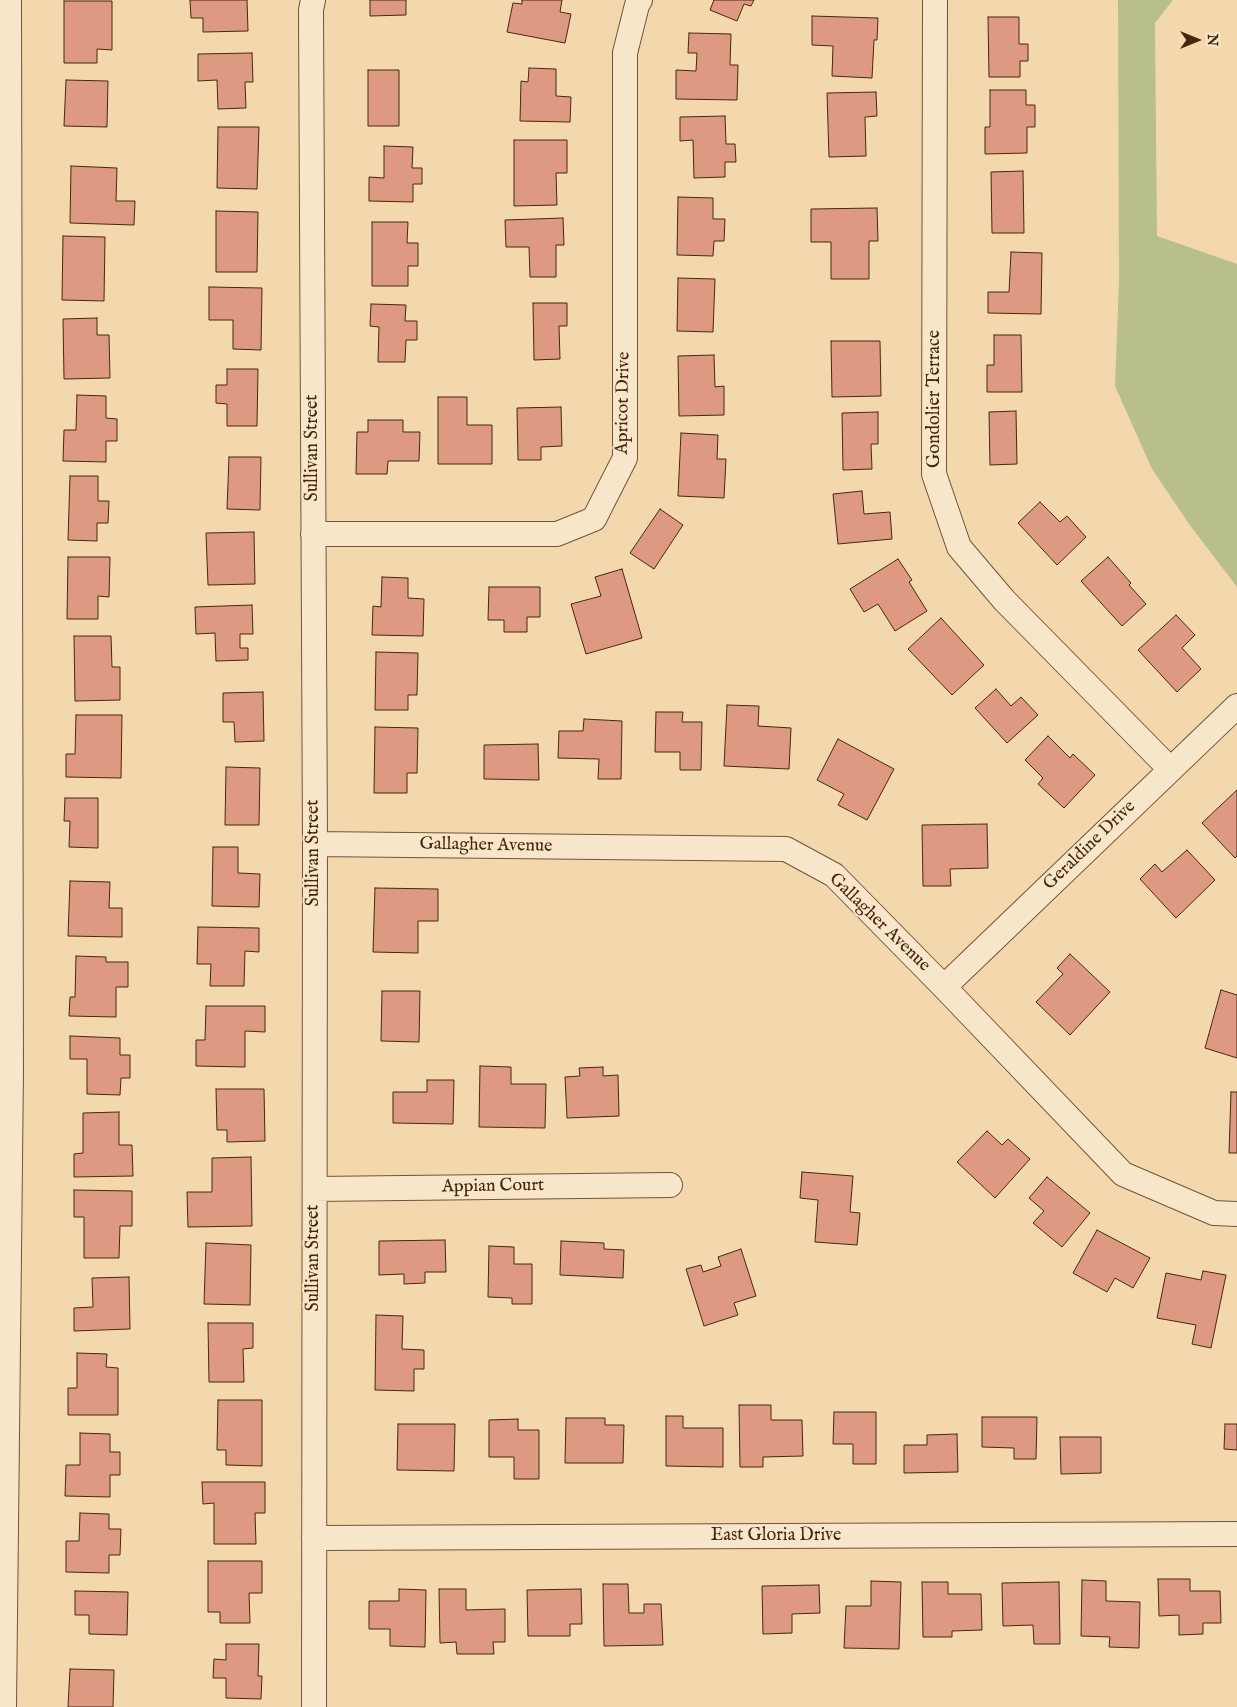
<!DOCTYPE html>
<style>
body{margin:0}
#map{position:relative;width:1237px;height:1707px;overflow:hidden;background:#f4d8ad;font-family:"IM FELL English",serif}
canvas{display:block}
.north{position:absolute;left:1172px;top:15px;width:50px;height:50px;-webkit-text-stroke:4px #f8e6ca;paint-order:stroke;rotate:90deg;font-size:14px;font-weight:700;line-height:20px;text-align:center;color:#452810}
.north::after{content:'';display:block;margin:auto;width:18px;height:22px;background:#452810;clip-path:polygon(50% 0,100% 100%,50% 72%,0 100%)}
</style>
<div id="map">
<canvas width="1237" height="1707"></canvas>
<div class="north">N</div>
</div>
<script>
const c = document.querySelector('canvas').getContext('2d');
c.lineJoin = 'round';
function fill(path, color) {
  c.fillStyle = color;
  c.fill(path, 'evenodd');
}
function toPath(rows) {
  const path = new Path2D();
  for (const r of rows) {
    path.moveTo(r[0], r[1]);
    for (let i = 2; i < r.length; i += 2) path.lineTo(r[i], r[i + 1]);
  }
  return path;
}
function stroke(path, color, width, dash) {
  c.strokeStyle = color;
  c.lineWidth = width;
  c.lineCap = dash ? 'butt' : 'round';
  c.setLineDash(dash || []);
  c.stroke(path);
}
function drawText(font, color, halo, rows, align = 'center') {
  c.font = font + ' "IM FELL English",serif';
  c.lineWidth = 4;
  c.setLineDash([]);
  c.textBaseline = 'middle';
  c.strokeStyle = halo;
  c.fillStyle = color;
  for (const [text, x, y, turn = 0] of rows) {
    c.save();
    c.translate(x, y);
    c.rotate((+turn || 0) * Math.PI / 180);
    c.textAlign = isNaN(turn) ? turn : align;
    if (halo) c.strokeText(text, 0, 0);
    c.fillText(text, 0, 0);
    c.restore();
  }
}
const green = toPath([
 [1118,0,1173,0,1155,23,1157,236,1237,264,1237,587,1189,524,1152,469,1115,386,1119,281]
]);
const building = toPath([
 [190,0,247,0,248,31,203,32,203,18,191,18,190,0],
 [370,0,406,0,406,15,370,16,370,0],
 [522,0,562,0,560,12,571,14,565,43,507,32,513,3,522,4,522,0],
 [714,0,754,0,751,6,744,4,737,21,710,10,714,0],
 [64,1,112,1,112,50,97,49,97,63,64,63,64,1],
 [812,16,878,18,877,40,874,40,872,78,832,76,833,46,812,45,812,16],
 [988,17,1019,17,1019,44,1028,44,1028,61,1020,61,1020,77,989,77,988,17],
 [689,33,731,34,730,65,738,65,737,100,676,99,676,70,696,71,697,53,688,53,689,33],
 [252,53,253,82,245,82,246,108,218,109,217,80,198,81,198,54,252,53],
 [529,68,556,69,556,96,571,97,570,122,520,121,521,81,528,82,529,68],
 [368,70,399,70,399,126,368,126,368,70],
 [66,80,108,81,107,127,64,126,66,80],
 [990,90,1026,90,1026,105,1035,105,1035,127,1027,127,1027,153,985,154,985,127,990,127,990,90],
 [876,92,877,116,865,117,866,156,829,157,827,93,876,92],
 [725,116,726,144,735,144,736,162,725,162,725,177,694,178,693,140,680,141,680,117,725,116],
 [218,127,259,127,257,189,217,188,218,127],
 [514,140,567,140,567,173,556,173,557,205,514,206,514,140],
 [384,146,413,147,412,168,422,168,422,184,413,184,413,202,369,201,369,177,384,178,384,146],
 [71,166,117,168,116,201,135,201,134,225,70,223,71,166],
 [1023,171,1024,233,992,233,991,172,1023,171],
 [678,197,713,198,713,219,725,219,724,241,714,241,713,256,677,255,678,197],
 [877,208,878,241,869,241,869,279,831,279,831,242,811,242,811,209,877,208],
 [216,211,258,212,257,272,216,272,216,211],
 [563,218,564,245,556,245,556,277,530,277,529,247,506,247,505,220,563,218],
 [372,222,408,222,407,243,418,243,418,266,408,266,408,286,372,286,372,222],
 [63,236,105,237,104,301,62,300,63,236],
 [1011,252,1042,253,1041,314,988,313,988,292,1009,292,1011,252],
 [678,278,715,279,713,332,677,331,678,278],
 [209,287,262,288,261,350,233,349,233,320,209,320,209,287],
 [533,303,567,303,567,326,559,326,560,359,534,360,533,303],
 [371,304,406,305,405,321,417,321,417,340,406,340,405,362,378,362,379,327,370,326,371,304],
 [97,318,97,335,109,335,110,378,64,379,63,319,97,318],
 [994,335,1021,335,1022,392,987,392,987,365,994,365,994,335],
 [831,341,880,341,881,396,832,397,831,341],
 [714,355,715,387,724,386,724,415,679,416,678,356,714,355],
 [227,369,258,369,257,426,227,426,227,404,216,403,216,385,227,385,227,369],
 [77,395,106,396,106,418,117,419,117,441,106,441,106,462,63,461,64,430,76,430,77,395],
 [438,397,467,397,467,425,492,425,492,464,438,464,438,397],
 [561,407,562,446,541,447,541,460,518,460,517,408,561,407],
 [1016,411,1017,464,990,465,989,412,1016,411],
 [878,412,878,444,871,444,872,469,843,470,842,413,878,412],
 [368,420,403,420,403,432,420,432,419,461,388,461,387,474,356,474,357,432,368,432,368,420],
 [681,433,718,435,717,459,726,459,724,498,678,496,681,433],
 [229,457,261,457,260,510,227,509,229,457],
 [70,476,98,476,98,501,109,501,108,523,97,523,97,541,68,540,70,476],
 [862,491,864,514,890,512,892,539,838,544,833,494,862,491],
 [1040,502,1060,522,1067,516,1086,537,1057,565,1018,523,1040,502],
 [660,509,683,525,654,569,630,553,660,509],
 [254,532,255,584,208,585,206,533,254,532],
 [68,557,110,557,109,597,98,596,98,619,67,619,68,557],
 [1108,557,1131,583,1129,585,1146,604,1122,626,1081,581,1108,557],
 [898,559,912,580,909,582,927,611,895,631,878,604,864,612,850,589,898,559],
 [622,569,642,638,586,654,571,604,601,596,595,577,622,569],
 [382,577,408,578,408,598,424,599,423,636,372,635,373,606,381,607,382,577],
 [489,587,540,587,540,617,527,617,527,632,504,632,504,620,488,620,489,587],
 [252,605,253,634,240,634,240,648,248,648,248,660,216,661,215,633,196,634,195,607,252,605],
 [1176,615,1195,635,1182,648,1201,669,1177,692,1138,650,1176,615],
 [941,618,984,665,952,695,908,649,941,618],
 [74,636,111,636,112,667,120,667,120,700,75,701,74,636],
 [376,652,418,653,417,695,408,695,408,710,375,710,376,652],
 [996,689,1011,706,1021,697,1038,715,1007,743,975,708,996,689],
 [263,692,264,741,235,742,234,722,223,722,223,693,263,692],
 [727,705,759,706,758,726,791,728,789,769,724,766,727,705],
 [656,712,683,712,682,722,702,722,701,770,680,770,680,752,655,752,656,712],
 [76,715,122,715,121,778,66,777,66,754,75,754,76,715],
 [584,719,622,721,621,779,598,779,599,759,558,758,559,731,583,731,584,719],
 [375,727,418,728,417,773,407,773,407,793,374,793,375,727],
 [1048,736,1070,758,1073,754,1095,775,1064,808,1038,784,1043,778,1025,760,1048,736],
 [838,739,894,769,867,820,838,805,844,794,817,780,838,739],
 [538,744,539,780,484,779,484,745,538,744],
 [226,767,260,768,259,825,225,825,226,767],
 [1237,790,1237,856,1235,858,1202,823,1237,790],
 [65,798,98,798,98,848,69,847,70,821,64,821,65,798],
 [987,824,988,868,950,869,951,886,923,886,922,825,987,824],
 [213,847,238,847,238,873,260,874,259,907,212,906,213,847],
 [1187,850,1215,880,1176,918,1140,879,1155,864,1162,872,1187,850],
 [70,881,110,882,109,908,122,908,122,937,68,936,70,881],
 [375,888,438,889,438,921,418,921,418,953,373,952,375,888],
 [198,927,259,928,259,952,245,951,244,986,210,986,211,964,197,964,198,927],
 [1070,954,1110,992,1070,1035,1036,1002,1063,974,1057,968,1070,954],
 [76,956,106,957,106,962,128,962,128,987,116,987,116,1017,69,1016,70,997,75,997,76,956],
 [1221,990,1237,995,1237,1058,1205,1048,1221,990],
 [382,991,420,991,419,1042,381,1041,382,991],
 [206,1006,265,1006,265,1032,245,1031,245,1067,196,1066,196,1040,205,1040,206,1006],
 [70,1036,120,1038,120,1055,130,1055,130,1078,121,1078,120,1095,87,1094,87,1059,70,1059,70,1036],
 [480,1066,511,1067,511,1084,546,1084,545,1128,479,1127,480,1066],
 [603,1067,603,1076,618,1075,619,1116,567,1118,565,1077,580,1076,579,1068,603,1067],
 [427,1080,454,1080,453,1124,393,1123,393,1092,427,1092,427,1080],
 [216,1089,264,1089,265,1141,227,1142,227,1130,217,1130,216,1089],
 [1231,1092,1237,1092,1237,1153,1229,1153,1231,1092],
 [119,1112,119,1145,132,1145,133,1176,74,1177,74,1154,83,1153,83,1113,119,1112],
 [987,1131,1002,1145,1008,1139,1030,1159,995,1198,957,1162,987,1131],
 [251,1157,252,1226,188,1227,187,1192,212,1192,212,1158,251,1157],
 [802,1172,853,1176,850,1212,860,1213,857,1245,815,1242,818,1200,800,1198,802,1172],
 [1047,1177,1090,1213,1062,1247,1033,1223,1044,1211,1029,1198,1047,1177],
 [74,1190,132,1191,132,1226,120,1226,119,1258,84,1258,84,1217,74,1217,74,1190],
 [1097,1230,1150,1258,1133,1288,1115,1278,1107,1292,1073,1273,1097,1230],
 [445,1240,446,1272,425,1272,425,1283,404,1284,404,1274,379,1275,379,1241,445,1240],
 [561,1241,604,1243,604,1249,624,1250,623,1278,560,1275,561,1241],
 [206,1243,251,1245,250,1305,204,1304,206,1243],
 [489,1246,514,1247,514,1264,532,1264,532,1304,512,1304,512,1298,488,1297,489,1246],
 [741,1249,756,1296,734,1303,738,1315,704,1326,686,1269,701,1265,703,1272,721,1266,718,1257,741,1249],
 [1203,1271,1226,1275,1211,1348,1192,1344,1196,1325,1157,1318,1166,1273,1201,1280,1203,1271],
 [129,1277,130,1329,74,1331,74,1308,93,1307,92,1278,129,1277],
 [376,1315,403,1316,402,1349,424,1350,424,1369,414,1369,414,1391,375,1390,376,1315],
 [208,1323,253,1323,253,1348,243,1349,244,1382,209,1382,208,1323],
 [77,1353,107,1354,106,1367,118,1368,118,1415,68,1415,68,1388,77,1388,77,1353],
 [218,1400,262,1400,262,1466,226,1465,226,1450,217,1450,218,1400],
 [739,1405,771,1405,771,1420,802,1420,803,1456,763,1457,763,1467,740,1467,739,1405],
 [834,1412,876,1412,876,1464,853,1464,853,1444,833,1444,834,1412],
 [666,1416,683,1416,683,1428,723,1428,723,1467,666,1466,666,1416],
 [982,1417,1037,1417,1036,1459,1014,1459,1014,1448,982,1447,982,1417],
 [566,1418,605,1418,605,1425,624,1425,623,1463,565,1463,566,1418],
 [518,1419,518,1430,539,1430,539,1479,514,1479,514,1457,489,1457,489,1420,518,1419],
 [398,1424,455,1424,454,1471,397,1470,398,1424],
 [1225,1424,1237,1424,1237,1450,1224,1449,1225,1424],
 [80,1433,110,1434,110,1452,120,1452,120,1475,110,1475,110,1497,65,1496,66,1465,80,1465,80,1433],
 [957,1434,958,1472,904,1473,904,1445,927,1445,927,1435,957,1434],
 [1060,1437,1101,1437,1101,1473,1061,1474,1060,1437],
 [202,1482,265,1482,265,1513,255,1513,256,1544,214,1544,214,1503,203,1504,202,1482],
 [80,1513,109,1514,109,1529,121,1529,120,1555,109,1555,109,1573,66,1572,66,1541,79,1541,80,1513],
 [208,1561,262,1561,262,1593,249,1593,250,1623,220,1623,220,1612,208,1612,208,1561],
 [1158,1579,1190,1579,1190,1591,1220,1591,1221,1623,1203,1623,1203,1634,1179,1635,1179,1615,1159,1616,1158,1579],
 [1082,1580,1106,1581,1106,1601,1140,1602,1139,1648,1109,1647,1110,1637,1081,1636,1082,1580],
 [871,1581,901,1582,899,1649,844,1648,846,1606,871,1606,871,1581],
 [922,1582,948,1582,948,1594,981,1594,982,1630,952,1631,952,1637,923,1637,922,1582],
 [1059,1582,1060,1644,1034,1644,1033,1625,1003,1626,1002,1583,1059,1582],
 [603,1584,628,1584,629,1613,644,1613,644,1604,661,1604,663,1645,604,1646,603,1584],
 [819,1585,820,1613,792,1614,792,1633,763,1634,762,1586,819,1585],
 [399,1589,426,1590,425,1647,390,1646,390,1629,369,1629,369,1601,399,1601,399,1589],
 [439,1589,466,1589,466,1610,505,1609,505,1642,493,1642,494,1654,457,1654,456,1642,440,1643,439,1589],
 [581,1589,582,1624,570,1624,570,1636,528,1636,527,1590,581,1589],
 [75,1591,128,1592,127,1635,89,1634,89,1615,75,1615,75,1591],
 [226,1644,259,1644,258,1676,262,1676,261,1699,226,1698,226,1678,213,1678,214,1659,226,1660,226,1644],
 [70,1669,114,1670,113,1707,68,1707,70,1669]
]);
const minor = toPath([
 [313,0,311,10,315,844,314,1707],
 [935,0,934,474,959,547,1004,600,1170,769],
 [313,534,557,534,594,519,625,458,625,53,637,5,640,0],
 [315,844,786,849,834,875,944,987,1123,1174,1214,1213,1237,1214],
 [944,987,1237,706],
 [315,1189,670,1185],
 [314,1538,1237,1534],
 [4,1707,11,1072,9,0]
]);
const streetNames = [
 ["Gondolier Terrace",935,399,-90],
 ["Apricot Drive",624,403,-89],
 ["Sullivan Street",313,448,-90],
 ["Gallagher Avenue",486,846,1],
 ["Geraldine Drive",1090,846,-44],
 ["Sullivan Street",314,853,-90],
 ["Gallagher Avenue",879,923,44],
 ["Appian Court",493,1187,-1],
 ["Sullivan Street",314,1258,-90],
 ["East Gloria Drive",776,1536]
];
fill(green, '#b8bf8d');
fill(building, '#dd9982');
stroke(building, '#452810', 1);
stroke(minor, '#715437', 26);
stroke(minor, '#f8e6ca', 24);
drawText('18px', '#452810', '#f8e6ca', streetNames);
</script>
